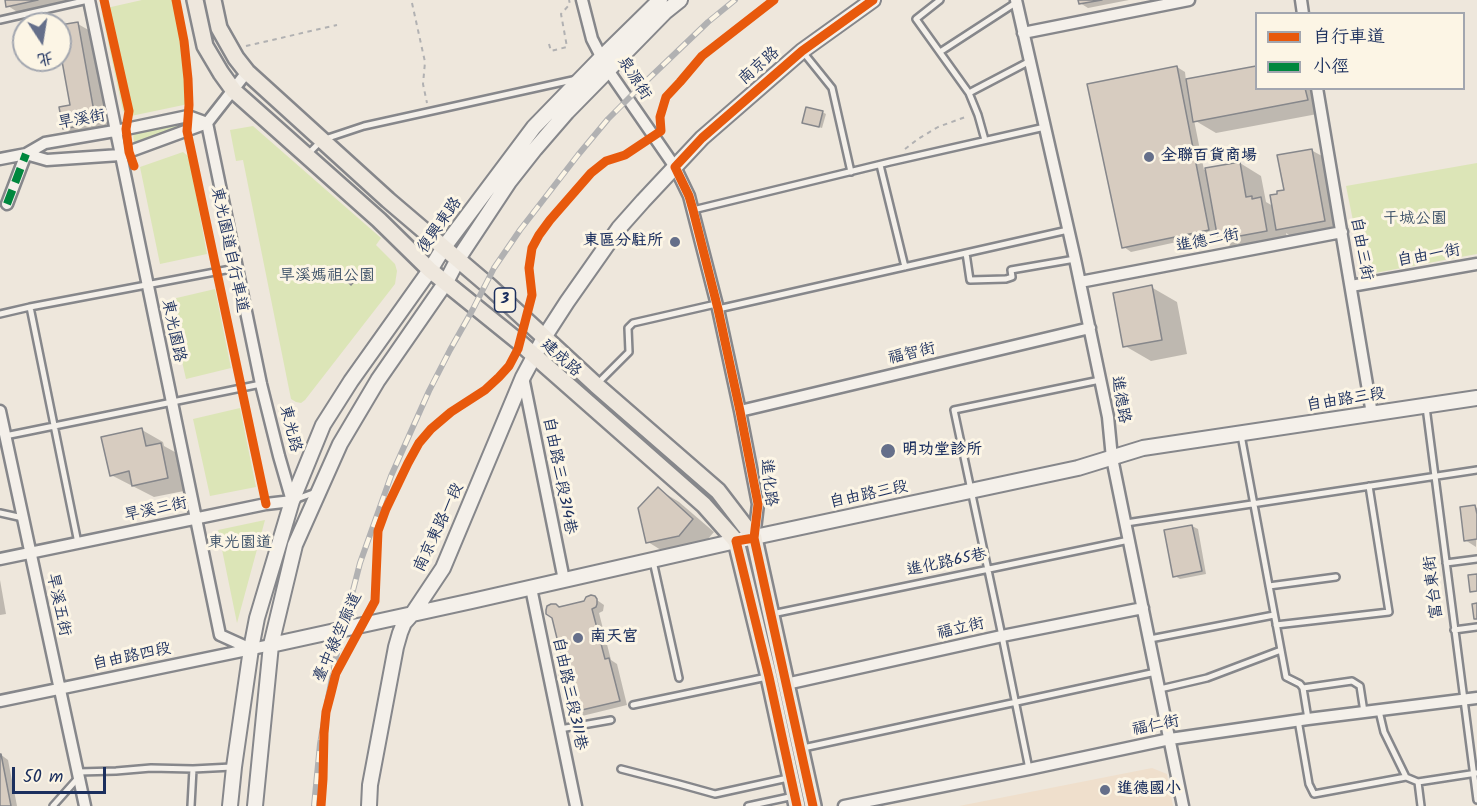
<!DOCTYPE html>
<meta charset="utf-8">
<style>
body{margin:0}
#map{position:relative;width:1477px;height:806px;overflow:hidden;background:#eee7dc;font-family:Kalam,"LXGW WenKai TC",sans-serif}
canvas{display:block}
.legend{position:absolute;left:1255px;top:12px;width:210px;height:78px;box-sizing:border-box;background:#fcf5e5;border:2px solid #a2a6af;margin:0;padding:8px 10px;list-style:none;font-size:18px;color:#1b2f5e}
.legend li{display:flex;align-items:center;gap:12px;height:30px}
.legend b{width:30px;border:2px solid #a2a6af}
.north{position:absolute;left:12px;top:12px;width:60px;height:60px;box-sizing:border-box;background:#fcf5e5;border:2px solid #a2a6af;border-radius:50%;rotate:168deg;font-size:16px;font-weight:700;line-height:24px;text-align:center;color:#1b2f5e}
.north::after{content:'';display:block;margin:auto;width:21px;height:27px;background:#656f8a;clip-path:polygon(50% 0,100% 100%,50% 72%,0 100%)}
.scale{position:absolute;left:12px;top:767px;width:94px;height:27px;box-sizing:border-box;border:3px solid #1b2f5e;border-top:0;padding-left:8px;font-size:18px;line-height:21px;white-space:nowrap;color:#1b2f5e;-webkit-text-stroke:4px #fcf5e5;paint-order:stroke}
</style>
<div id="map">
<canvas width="1477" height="806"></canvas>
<ul class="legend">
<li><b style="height:8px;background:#e8590c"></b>自行車道</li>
<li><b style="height:8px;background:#00873e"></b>小徑</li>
</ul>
<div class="north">北</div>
<div class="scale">50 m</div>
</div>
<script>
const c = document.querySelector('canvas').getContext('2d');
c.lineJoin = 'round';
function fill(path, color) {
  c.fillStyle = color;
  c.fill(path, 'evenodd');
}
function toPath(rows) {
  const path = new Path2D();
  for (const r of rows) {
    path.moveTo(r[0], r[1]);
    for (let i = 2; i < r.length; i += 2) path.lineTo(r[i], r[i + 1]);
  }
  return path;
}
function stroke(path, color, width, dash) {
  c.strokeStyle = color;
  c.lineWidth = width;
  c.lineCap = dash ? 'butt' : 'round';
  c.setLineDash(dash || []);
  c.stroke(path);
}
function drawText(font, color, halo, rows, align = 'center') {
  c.font = font + ' Kalam,"LXGW WenKai TC",sans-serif';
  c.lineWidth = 6;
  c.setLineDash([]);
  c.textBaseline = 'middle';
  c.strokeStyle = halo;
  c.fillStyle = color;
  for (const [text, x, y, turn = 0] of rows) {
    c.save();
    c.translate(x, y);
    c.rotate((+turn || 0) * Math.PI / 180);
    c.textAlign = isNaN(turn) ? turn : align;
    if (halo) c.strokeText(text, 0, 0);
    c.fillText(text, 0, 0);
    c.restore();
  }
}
const built = toPath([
 [1152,768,1167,774,1173,806,959,806]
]);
const green = toPath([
 [142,0,180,0,187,41,193,103,131,116,123,111,102,14,111,7],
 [178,123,179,127,138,143,134,142,133,134,136,132],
 [253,126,381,238,376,245,395,264,397,271,395,284,305,400,301,403,296,402,291,399,243,160,236,161,230,130],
 [183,152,189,157,207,254,160,264,140,167],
 [1477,163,1477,254,1364,275,1346,186],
 [215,289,231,368,186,379,168,300],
 [240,408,256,487,210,496,193,419],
 [265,520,237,623,218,530]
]);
const shadow = toPath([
 [6,0,77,0,19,13,8,6],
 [1080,0,1129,0,1088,8,1080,3],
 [78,24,99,36,117,134,85,140,64,128,72,106,60,41,60,27],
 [1177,67,1185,72,1186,81,1256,67,1256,88,1324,88,1328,112,1216,133,1194,120,1204,170,1240,163,1261,176,1266,202,1273,206,1286,191,1311,150,1333,162,1345,232,1299,241,1286,233,1288,243,1240,252,1219,239,1218,233,1131,252,1124,247],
 [822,112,826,114,822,128,804,122],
 [1151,287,1177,302,1187,354,1151,361,1125,346],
 [142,430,163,442,164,446,182,456,189,490,154,497,111,475],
 [658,489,679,502,714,532,700,548,669,555,648,542],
 [1475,507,1477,508,1476,547,1465,540],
 [1192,526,1198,529,1206,574,1180,579,1175,576],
 [0,580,6,614,0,615],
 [594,598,604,605,603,611,599,613,611,660,617,664,627,705,578,717,570,712,559,608,585,602],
 [0,754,8,760,17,806,0,806]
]);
const building = toPath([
 [5,0,38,0,6,7,5,0],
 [1078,0,1102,0,1079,4,1078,0],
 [78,22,96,123,63,129,59,107,70,105,60,50,60,25,78,22],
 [1177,66,1209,230,1122,248,1087,84,1177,66],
 [1256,66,1256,88,1305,88,1308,100,1193,122,1186,79,1256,66],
 [806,107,823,111,819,127,802,123,806,107],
 [1312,149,1325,221,1276,230,1270,195,1277,194,1277,191,1284,190,1277,155,1312,149],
 [1240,162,1246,197,1252,196,1252,199,1261,197,1267,231,1218,240,1205,168,1240,162],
 [350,271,357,278,351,285,344,278,350,271],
 [1152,285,1162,340,1123,347,1113,293,1152,285],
 [142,428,146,446,161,443,168,478,132,486,129,471,110,476,101,437,142,428],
 [658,487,693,519,679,536,646,543,638,508,658,487],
 [1475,505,1477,514,1477,539,1464,541,1460,507,1475,505],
 [1192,525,1202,571,1173,577,1164,530,1192,525],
 [1477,574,1477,591,1470,592,1468,575,1477,574],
 [591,595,595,596,597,599,597,604,596,607,592,609,605,659,609,658,620,701,569,713,558,669,564,667,552,618,546,614,546,610,547,606,551,604,556,604,559,607,584,601,586,597,591,595],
 [1477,603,1477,619,1474,619,1472,604,1477,603],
 [0,754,1,754,11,806,0,806,0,754]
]);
const path = toPath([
 [412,3,425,62,423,84,427,103],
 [549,44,551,51,567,47,561,14,570,4,569,0],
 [246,46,337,25],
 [905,149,918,139,938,127,968,116]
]);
const lane = toPath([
 [940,0,916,19,969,93,978,115,985,140],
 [0,20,88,0],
 [803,52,832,88,851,172],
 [940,52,1017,2],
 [969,93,1030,61],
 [308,154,322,140,364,126,577,79],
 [880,165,905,267],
 [693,210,890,162,1045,127],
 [966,253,970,280,1006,279,1012,277,1011,270,1075,259],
 [30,307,78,543],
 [718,309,1068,230],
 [0,314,30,307,236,268],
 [598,383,629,352,628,328,633,323,716,304],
 [1426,407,1477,800],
 [1241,435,1286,677,1300,684,1303,688,1308,719],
 [5,436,261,384],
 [294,500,316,492],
 [0,513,23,518],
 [1126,523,1477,470],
 [653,561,679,678],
 [1446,563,1477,559],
 [1269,586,1336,577],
 [772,614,1129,540],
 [1276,625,1389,612,1369,486],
 [1454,630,1477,627],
 [1150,639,1274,615],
 [1303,688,1352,681,1360,686,1364,712],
 [1160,689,1207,678,1281,650],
 [633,705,767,677],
 [1379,711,1384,732,1406,777],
 [1298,720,1309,784,1314,794,1406,777,1418,782,1477,773],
 [560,729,611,720],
 [803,748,1156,672],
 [621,769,679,784,715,794,788,778],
 [1029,769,1002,636,954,410,1100,380],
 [78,772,116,771,151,768,193,769,232,767],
 [1418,782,1421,806],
 [53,806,78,778],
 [191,806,193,769],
 [748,806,794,796]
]);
const street = toPath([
 [89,0,220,635,251,649],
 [582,0,592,39,608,70,675,167,689,196,718,309,740,411,758,504,754,538],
 [1016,0,1075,259,1108,417,1112,458,1183,806],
 [1301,0,1303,14],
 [1023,33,1189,0],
 [1317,88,1372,414],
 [26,154,47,160,120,155,207,123],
 [0,159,26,154,45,143,126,129,188,116,207,123],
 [7,204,26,154],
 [1080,282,1342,232],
 [1351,286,1477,264],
 [523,377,564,580],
 [0,411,85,806],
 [740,411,1090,328],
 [0,559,266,504,292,501,279,456,261,384,207,123,247,72],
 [531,588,576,806],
 [786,684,1002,636,1143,608],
 [0,701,271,645],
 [844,806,1029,769,1170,739,1308,719,1477,698]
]);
const secondary = toPath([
 [271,645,472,601,736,541,1078,468,1143,448,1477,398],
 [230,806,234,767,251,649,257,618,292,501,323,425,351,381,430,270,444,247,534,127,602,57,660,0],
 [255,806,271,645,295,545,340,444,378,380,446,282,458,259,509,182,535,149,567,112,620,58,665,12,680,0],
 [369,806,370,785,396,647,400,633,404,623,413,613,443,568,523,377,545,336,567,302,619,228,643,201,702,138,802,51,873,0]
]);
const primary = toPath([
 [195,0,205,46,221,73,234,91,379,220,430,270,519,342,704,505,736,541,769,677,797,806],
 [213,0,219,28,236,58,247,72,388,200,489,286,596,385,718,491,754,538,813,806]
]);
const rail = toPath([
 [314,806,320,744,328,698,337,653,360,563,391,476,429,391,450,350,473,309,494,268,520,230,578,155,608,119,640,87,708,22,735,0]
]);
const quiet = toPath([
 [7,204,26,154]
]);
const cycleway = toPath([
 [104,0,129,111,126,129,129,152,134,166],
 [176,0,184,41,188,79,189,105,187,131,266,504],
 [754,538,736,541,769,677,797,806],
 [321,806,323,779,324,733,326,712,331,693,336,673,375,601,378,531,386,509,408,463,419,443,431,429,451,412,485,390,499,377,509,366,518,349,532,295,529,268,532,248,539,235,550,220,591,173,606,161,625,155,661,131,660,117,666,97,680,82,702,56,774,0],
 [813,806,754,538,758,504,740,411,718,309,693,210,689,196,675,167,702,138,802,51,873,0]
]);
const markers = [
 [1149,157,6,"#656f8a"],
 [675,242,6,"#656f8a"],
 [888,451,8,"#656f8a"],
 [578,638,6,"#656f8a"],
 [1105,790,6,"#656f8a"]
];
const shields = [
 [505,300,21]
];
const shieldNames = [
 ["3",505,300]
];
const streetNames = [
 ["南京路",760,67,-41],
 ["泉源街",633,79,57],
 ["旱溪街",82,121,-10],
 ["復興東路",441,226,-55],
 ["進德二街",1208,242,-11],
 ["自由三街",1360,249,80],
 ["東光園道自行車道",228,250,78],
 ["自由一街",1429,257,-10],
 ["東光園路",172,331,78],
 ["福智街",912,355,-13],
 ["建成路",560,359,42],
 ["進德路",1119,400,80],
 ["自由路三段",1346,401,-9],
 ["東光路",289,429,76],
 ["自由路三段314巷",558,476,79],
 ["進化路",767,483,83],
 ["自由路三段",869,496,-12],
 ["旱溪三街",156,511,-12],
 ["南京東路一段",440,528,-65],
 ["進化路65巷",947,564,-12],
 ["富台東街",1435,587,-97],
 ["旱溪五街",57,605,78],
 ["福立街",961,630,-13],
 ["臺中綠空廊道",339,638,-66],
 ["自由路四段",132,658,-12],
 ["自由路三段311巷",568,694,78],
 ["福仁街",1156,727,-11]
];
const poiNames = [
 ["全聯百貨商場",1161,157],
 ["東區分駐所",663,242,"right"],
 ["明功堂診所",902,451],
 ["南天宮",590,638],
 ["進德國小",1117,790]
];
const parkNames = [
 ["干城公園",1415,220],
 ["旱溪媽祖公園",327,277],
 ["東光園道",240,544]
];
fill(built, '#efdfcc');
fill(green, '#dce5b7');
fill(shadow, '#0003');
fill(building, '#d7ccc0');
stroke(building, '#86878b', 1.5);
stroke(lane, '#86878b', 10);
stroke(street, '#86878b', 15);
stroke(secondary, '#86878b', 18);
stroke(primary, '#86878b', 20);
stroke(path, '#b1b1b2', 2, [4.5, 4.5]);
stroke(lane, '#f4f0ea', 5);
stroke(street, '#f4f0ea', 10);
stroke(secondary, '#f4f0ea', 14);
stroke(primary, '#eee7dd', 15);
stroke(rail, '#b1b1b2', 6);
stroke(rail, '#fcf5e5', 4, [11]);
stroke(quiet, '#00873e', 8, [15, 8]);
stroke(cycleway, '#e8590c', 9);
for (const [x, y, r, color] of markers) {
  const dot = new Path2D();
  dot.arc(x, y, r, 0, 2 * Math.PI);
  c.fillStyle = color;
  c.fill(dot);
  stroke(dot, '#fcf5e5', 2);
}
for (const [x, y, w] of shields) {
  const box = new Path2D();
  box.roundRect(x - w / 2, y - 12, w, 24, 4.5);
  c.fillStyle = '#fcf5e5';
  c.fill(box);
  stroke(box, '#1b2f5e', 1.5);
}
drawText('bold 15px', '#1b2f5e', null, shieldNames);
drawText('16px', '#1b2f5e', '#fcf5e5', streetNames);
drawText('bold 16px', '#1b2f5e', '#fcf5e5', poiNames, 'left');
drawText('16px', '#3f536a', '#fcf5e5', parkNames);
</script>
